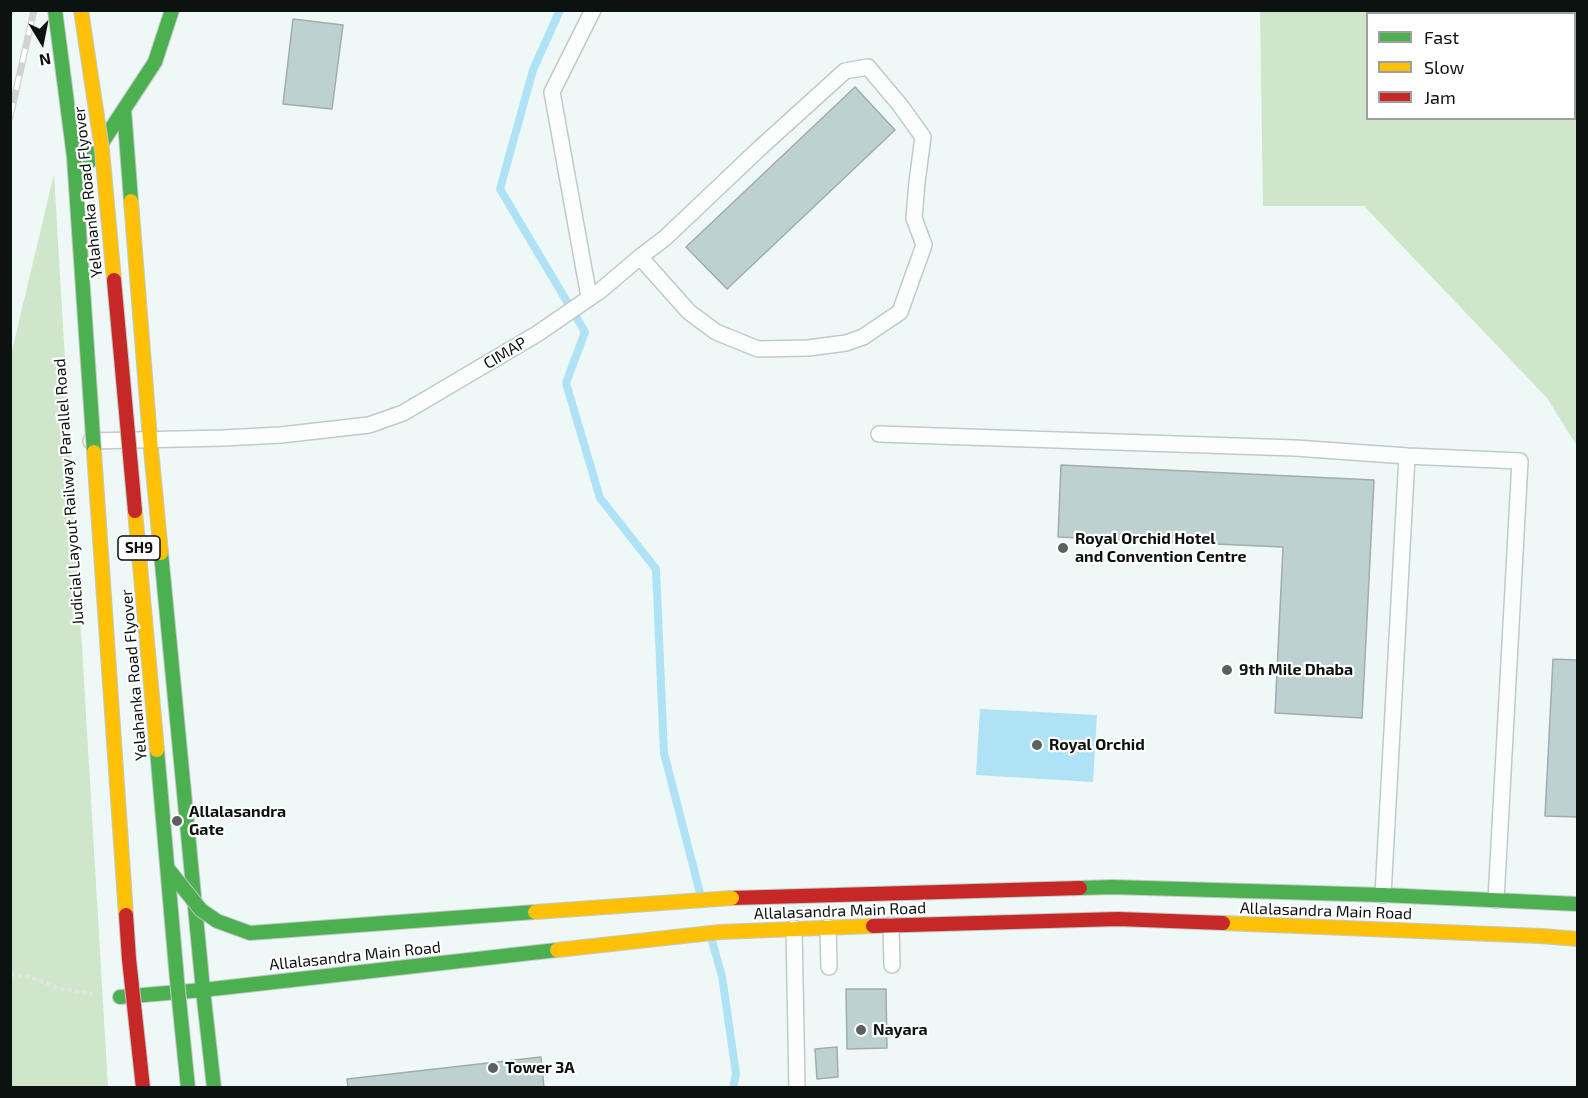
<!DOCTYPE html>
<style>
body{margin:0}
#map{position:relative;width:1588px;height:1098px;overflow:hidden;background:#eef8f6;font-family:"Exo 2",sans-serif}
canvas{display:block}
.frame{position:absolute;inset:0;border:12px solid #0b1210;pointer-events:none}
.legend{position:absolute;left:1366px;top:12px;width:210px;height:108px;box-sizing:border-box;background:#fff;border:2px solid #9da09f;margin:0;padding:8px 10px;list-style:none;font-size:18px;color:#0b1210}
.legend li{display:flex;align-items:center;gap:12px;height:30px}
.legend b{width:30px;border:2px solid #9da09f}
.north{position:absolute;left:12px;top:12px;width:60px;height:60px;-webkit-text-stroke:4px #fff;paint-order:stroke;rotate:170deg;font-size:16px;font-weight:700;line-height:24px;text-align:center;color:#0b1210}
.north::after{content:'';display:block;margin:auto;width:21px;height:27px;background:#0b1210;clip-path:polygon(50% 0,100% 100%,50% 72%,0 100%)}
</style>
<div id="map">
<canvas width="1588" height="1098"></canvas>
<div class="frame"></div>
<ul class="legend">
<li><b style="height:8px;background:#4caf50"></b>Fast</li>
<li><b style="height:8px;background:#ffc107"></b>Slow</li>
<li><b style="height:8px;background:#c62828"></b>Jam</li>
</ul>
<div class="north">N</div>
</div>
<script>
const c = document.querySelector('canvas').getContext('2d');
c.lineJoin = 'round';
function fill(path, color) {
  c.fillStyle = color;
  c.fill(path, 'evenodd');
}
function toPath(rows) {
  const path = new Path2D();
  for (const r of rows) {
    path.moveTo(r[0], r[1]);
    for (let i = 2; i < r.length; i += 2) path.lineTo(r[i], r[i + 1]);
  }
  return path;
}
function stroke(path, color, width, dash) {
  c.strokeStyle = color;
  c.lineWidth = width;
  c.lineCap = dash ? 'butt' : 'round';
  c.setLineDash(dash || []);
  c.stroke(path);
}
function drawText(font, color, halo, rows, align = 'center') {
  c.font = font + ' "Exo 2",sans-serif';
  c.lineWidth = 4.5;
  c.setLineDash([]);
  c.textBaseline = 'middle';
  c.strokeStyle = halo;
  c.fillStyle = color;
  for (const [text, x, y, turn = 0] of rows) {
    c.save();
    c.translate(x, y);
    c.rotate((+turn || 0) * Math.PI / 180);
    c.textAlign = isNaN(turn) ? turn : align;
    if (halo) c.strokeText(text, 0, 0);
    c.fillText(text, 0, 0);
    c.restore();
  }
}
const green = toPath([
 [1434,10,1479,13,1368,14,1368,118,1574,118,1575,20,1577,20,1577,446,1547,398,1364,206,1263,206,1260,11],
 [54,174,108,1087,11,1087,10,359]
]);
const water = toPath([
 [980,709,1097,715,1093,782,976,775]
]);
const stream = toPath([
 [560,10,533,70,500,189,585,332,566,383,600,498,656,569,664,753,700,893],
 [712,941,722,976,736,1074,733,1088]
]);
const building = toPath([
 [293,19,343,25,332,109,283,104,293,19],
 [855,87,895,130,727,289,686,247,855,87],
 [1061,465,1374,480,1362,718,1275,713,1283,547,1058,537,1061,465],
 [1553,659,1578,660,1578,817,1545,816,1553,659],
 [846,989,886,989,887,1048,847,1049,846,989],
 [837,1047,838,1077,817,1079,815,1049,837,1047],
 [541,1057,544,1088,348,1088,347,1079,541,1057]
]);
const path = toPath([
 [10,975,27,976,62,989,92,994]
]);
const lane = toPath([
 [589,297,552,92,593,10],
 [879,434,1295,448,1407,456],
 [91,441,223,438,281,435,369,425,403,413,537,334,601,290,640,257,665,238,761,147,845,71,868,67,900,105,923,137,917,182,914,218,924,245,900,312,863,337,846,343,808,348,758,349,716,332,689,312,640,257],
 [1383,895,1407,456,1520,461,1496,900],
 [891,925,892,965],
 [828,927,829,967],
 [794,928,797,1088]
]);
const fast = toPath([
 [124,109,131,201],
 [90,161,155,62,172,10],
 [1080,888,1112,887,1383,895,1578,904],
 [120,997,203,990,161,553],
 [214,1088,203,990,557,950]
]);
const slow = toPath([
 [131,201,150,439,161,553],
 [1223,923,1541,936,1578,939],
 [557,950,720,932,873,926]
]);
const jam = toPath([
 [732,898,1080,888],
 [873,926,1118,919,1223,923]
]);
const rail = toPath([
 [10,13,11,10],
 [10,117,34,10]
]);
const fastBridge = toPath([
 [55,10,74,157,94,452],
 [157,750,177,980,188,1088],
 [168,869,201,910,217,921,250,933,535,912]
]);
const slowBridge = toPath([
 [81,10,102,150,114,280],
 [94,452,126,915],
 [135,511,157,750],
 [535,912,732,898]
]);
const jamBridge = toPath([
 [114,280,135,511],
 [126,915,129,959,143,1088]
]);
const markers = [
 [1063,548,6,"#5a6260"],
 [1227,670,6,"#5a6260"],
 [1037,745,6,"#5a6260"],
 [177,821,6,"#5a6260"],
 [861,1030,6,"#5a6260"],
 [493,1068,6,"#5a6260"]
];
const shields = [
 [139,548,42]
];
const shieldNames = [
 ["SH9",139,548]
];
const streetNames = [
 ["Yelahanka Road Flyover",88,192,-96],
 ["CIMAP",505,353,-31],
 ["Judicial Layout Railway Parallel Road",69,492,-94],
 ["Yelahanka Road Flyover",134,675,-95],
 ["Allalasandra Main Road",840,911,-2],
 ["Allalasandra Main Road",1326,911,2],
 ["Allalasandra Main Road",355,956,-6]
];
const poiNames = [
 ["Royal Orchid Hotel",1075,539],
 ["and Convention Centre",1075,557],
 ["9th Mile Dhaba",1239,670],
 ["Royal Orchid",1049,745],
 ["Allalasandra",189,812],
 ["Gate",189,830],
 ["Nayara",873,1030],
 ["Tower 3A",505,1068]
];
fill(green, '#d0e6ca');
fill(water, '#afe2f4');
stroke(stream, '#afe2f4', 8);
fill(building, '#bdd1d1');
stroke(building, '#a3abab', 1.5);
stroke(lane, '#c1cac8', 18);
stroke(fast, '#c1cac8', 16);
stroke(slow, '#c1cac8', 16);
stroke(jam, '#c1cac8', 16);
stroke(path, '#e0e3e2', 4, [4.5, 3]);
stroke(lane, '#fcfefe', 15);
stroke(fast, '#4caf50', 14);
stroke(slow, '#ffc107', 14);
stroke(jam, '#c62828', 14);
stroke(rail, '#d1d3d3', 7);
stroke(rail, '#fff', 4.5, [14]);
stroke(fastBridge, '#c1cac8', 16, []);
stroke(slowBridge, '#c1cac8', 16, []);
stroke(jamBridge, '#c1cac8', 16, []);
stroke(fastBridge, '#4caf50', 14);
stroke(slowBridge, '#ffc107', 14);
stroke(jamBridge, '#c62828', 14);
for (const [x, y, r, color] of markers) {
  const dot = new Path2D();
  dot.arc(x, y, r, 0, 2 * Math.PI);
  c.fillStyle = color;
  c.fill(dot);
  stroke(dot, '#fff', 2);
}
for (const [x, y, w] of shields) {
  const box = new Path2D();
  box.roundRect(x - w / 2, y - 12, w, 24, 4.5);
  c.fillStyle = '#fff';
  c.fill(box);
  stroke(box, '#0b1210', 1.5);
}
drawText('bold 15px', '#0b1210', null, shieldNames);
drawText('16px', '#0b1210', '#fff', streetNames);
drawText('bold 16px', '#0b1210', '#fff', poiNames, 'left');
</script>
